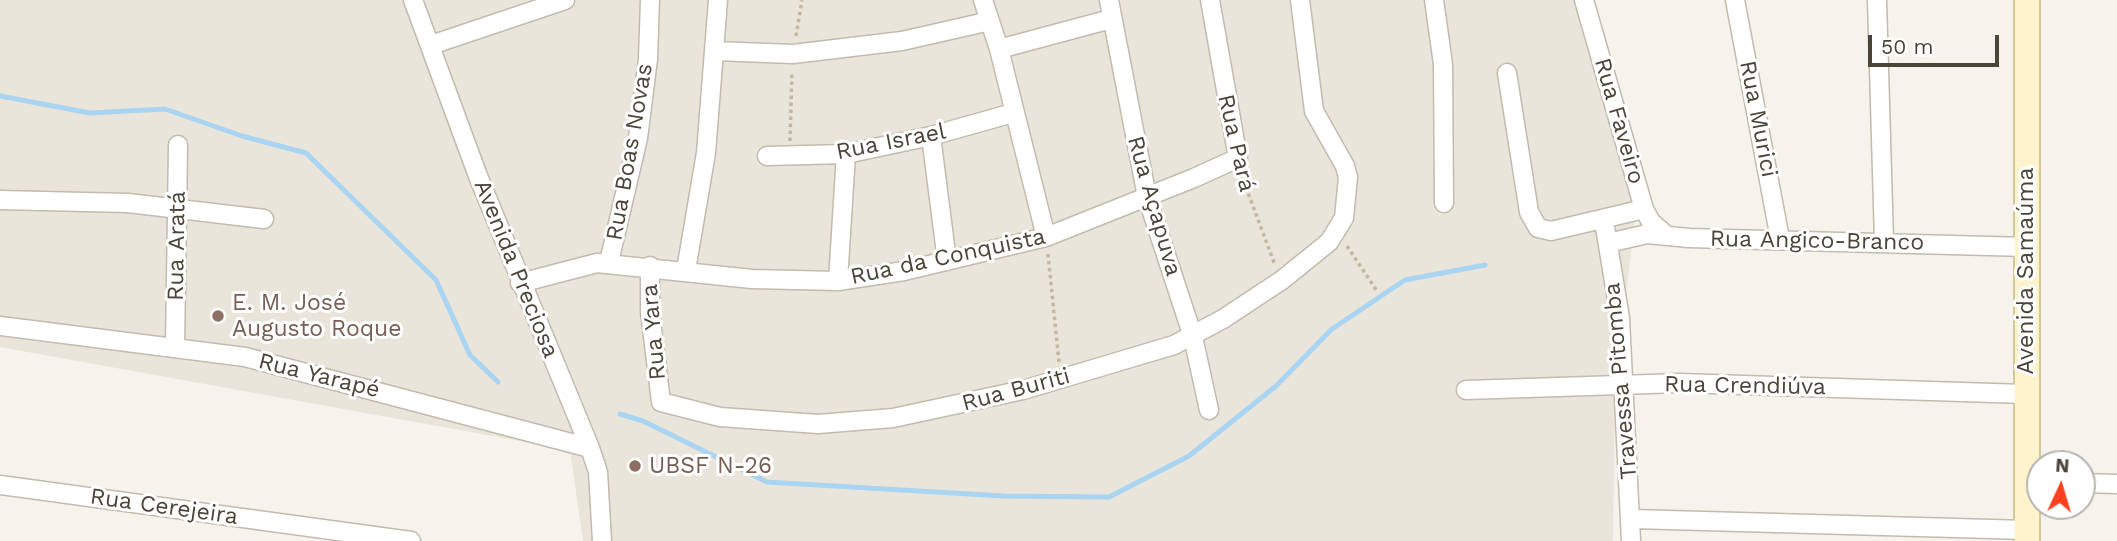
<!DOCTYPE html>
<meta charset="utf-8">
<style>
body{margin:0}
#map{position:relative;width:2117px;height:541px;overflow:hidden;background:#f6f3ec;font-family:"Work Sans",sans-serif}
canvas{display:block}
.north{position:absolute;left:2026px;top:450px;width:70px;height:70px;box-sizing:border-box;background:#fff;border:2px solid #b7b4b0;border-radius:50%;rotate:4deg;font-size:19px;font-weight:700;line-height:28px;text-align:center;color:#4b4439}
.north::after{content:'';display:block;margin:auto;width:24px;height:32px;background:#fc3f1d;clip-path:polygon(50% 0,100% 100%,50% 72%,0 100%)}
.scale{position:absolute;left:1868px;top:35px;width:131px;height:32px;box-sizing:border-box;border:4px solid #4b4439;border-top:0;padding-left:9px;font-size:21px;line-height:24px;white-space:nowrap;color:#4b4439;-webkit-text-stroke:5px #fff;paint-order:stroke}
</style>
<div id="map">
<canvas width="2117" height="541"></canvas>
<div class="north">N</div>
<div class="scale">50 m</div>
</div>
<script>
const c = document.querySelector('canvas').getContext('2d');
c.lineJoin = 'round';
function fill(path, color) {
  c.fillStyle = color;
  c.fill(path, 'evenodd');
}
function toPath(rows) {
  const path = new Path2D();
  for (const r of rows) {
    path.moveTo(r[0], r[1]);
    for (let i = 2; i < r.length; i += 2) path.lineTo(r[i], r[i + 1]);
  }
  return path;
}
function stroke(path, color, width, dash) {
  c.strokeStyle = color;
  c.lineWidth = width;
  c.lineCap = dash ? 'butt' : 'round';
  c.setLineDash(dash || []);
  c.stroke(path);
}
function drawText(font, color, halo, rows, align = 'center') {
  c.font = font + ' "Work Sans",sans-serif';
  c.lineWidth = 6;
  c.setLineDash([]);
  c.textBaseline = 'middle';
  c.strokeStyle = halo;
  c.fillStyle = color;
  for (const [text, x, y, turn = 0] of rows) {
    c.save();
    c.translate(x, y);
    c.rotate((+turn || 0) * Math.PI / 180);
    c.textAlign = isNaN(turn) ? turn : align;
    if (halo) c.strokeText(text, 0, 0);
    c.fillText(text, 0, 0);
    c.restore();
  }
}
const residential = toPath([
 [0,0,1577,0,1639,186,1615,384,1613,541,583,541,570,450,0,347]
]);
const stream = toPath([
 [0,96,90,113,165,109,242,136,306,153,436,280,470,355,498,382],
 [620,414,643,421,767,482,1003,496,1109,497,1189,456,1276,386,1332,329,1405,280,1485,265]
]);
const path = toPath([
 [796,36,802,0],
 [790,141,792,71],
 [1241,174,1275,265],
 [1347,246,1377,291],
 [1048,254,1059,362]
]);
const street = toPath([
 [413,0,478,176,590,448,598,472,602,541],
 [983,0,999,49,1046,237],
 [1109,0,1147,197,1193,337,1209,410],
 [1434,0,1443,64,1444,203],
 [1584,0,1644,209,1651,222,1665,234],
 [1735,0,1780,239],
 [1877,0,1884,241],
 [431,45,565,0],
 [999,49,1111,19],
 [715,51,793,54,902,41,990,21],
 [1507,73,1529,212,1538,228,1551,231,1644,209],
 [931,136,947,261],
 [767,156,846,154,931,136,1013,113],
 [0,200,128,203,264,219],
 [1604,221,1620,318,1631,541],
 [1608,243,1647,234,1689,238,2027,247],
 [609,262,638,138,648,59,650,0],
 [650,266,650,312,661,402,720,417,818,424,893,418,1023,390,1174,345,1223,319,1282,280,1329,242,1344,218,1348,177,1345,166,1314,111,1300,0],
 [686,270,706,153,718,0],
 [838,281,846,154],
 [520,283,597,263,752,279,838,281,904,271,1046,237,1194,178,1238,158,1210,0],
 [0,326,245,357,590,448],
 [175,347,178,145],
 [1466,390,1680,383,2025,394],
 [2082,483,2117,484],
 [0,485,411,541],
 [1632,519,2027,530]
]);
const secondary = toPath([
 [2027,541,2027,0]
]);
const markers = [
 [218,316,7,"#8d6e63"],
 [635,466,7,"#8d6e63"]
];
const streetNames = [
 ["Rua Murici",1758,119,79],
 ["Rua Faveiro",1619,121,74],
 ["Rua Israel",891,142,-11],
 ["Rua Pará",1236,143,77],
 ["Rua Boas Novas",630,152,-80],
 ["Rua Açapuva",1154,206,74],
 ["Rua Angico-Branco",1817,241,1],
 ["Rua Aratá",177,246,-89],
 ["Rua da Conquista",948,257,-12],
 ["Avenida Preciosa",516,269,68],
 ["Avenida Samaúma",2026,271,-90],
 ["Rua Yara",654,332,-95],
 ["Rua Yarapé",319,376,14],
 ["Travessa Pitomba",1621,381,-95],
 ["Rua Crendiúva",1745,386,1],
 ["Rua Buriti",1016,390,-15],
 ["Rua Cerejeira",164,507,8]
];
const educationNames = [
 ["E. M. José",232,303],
 ["Augusto Roque",232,329],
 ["UBSF N-26",649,466]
];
fill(residential, '#eae5da');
stroke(stream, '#a9d4f2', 5);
stroke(street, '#c2bbae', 21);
stroke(secondary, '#d6c79b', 28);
stroke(path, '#c4b79f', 3.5, [3.5, 3.5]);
stroke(street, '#fff', 18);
stroke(secondary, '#fff3cd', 24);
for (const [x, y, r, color] of markers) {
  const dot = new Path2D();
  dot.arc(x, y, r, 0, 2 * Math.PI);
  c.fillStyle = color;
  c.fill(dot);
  stroke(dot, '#fff', 2.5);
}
drawText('23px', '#4b4439', '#fff', streetNames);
drawText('23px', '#785e54', '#fff', educationNames, 'left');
</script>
